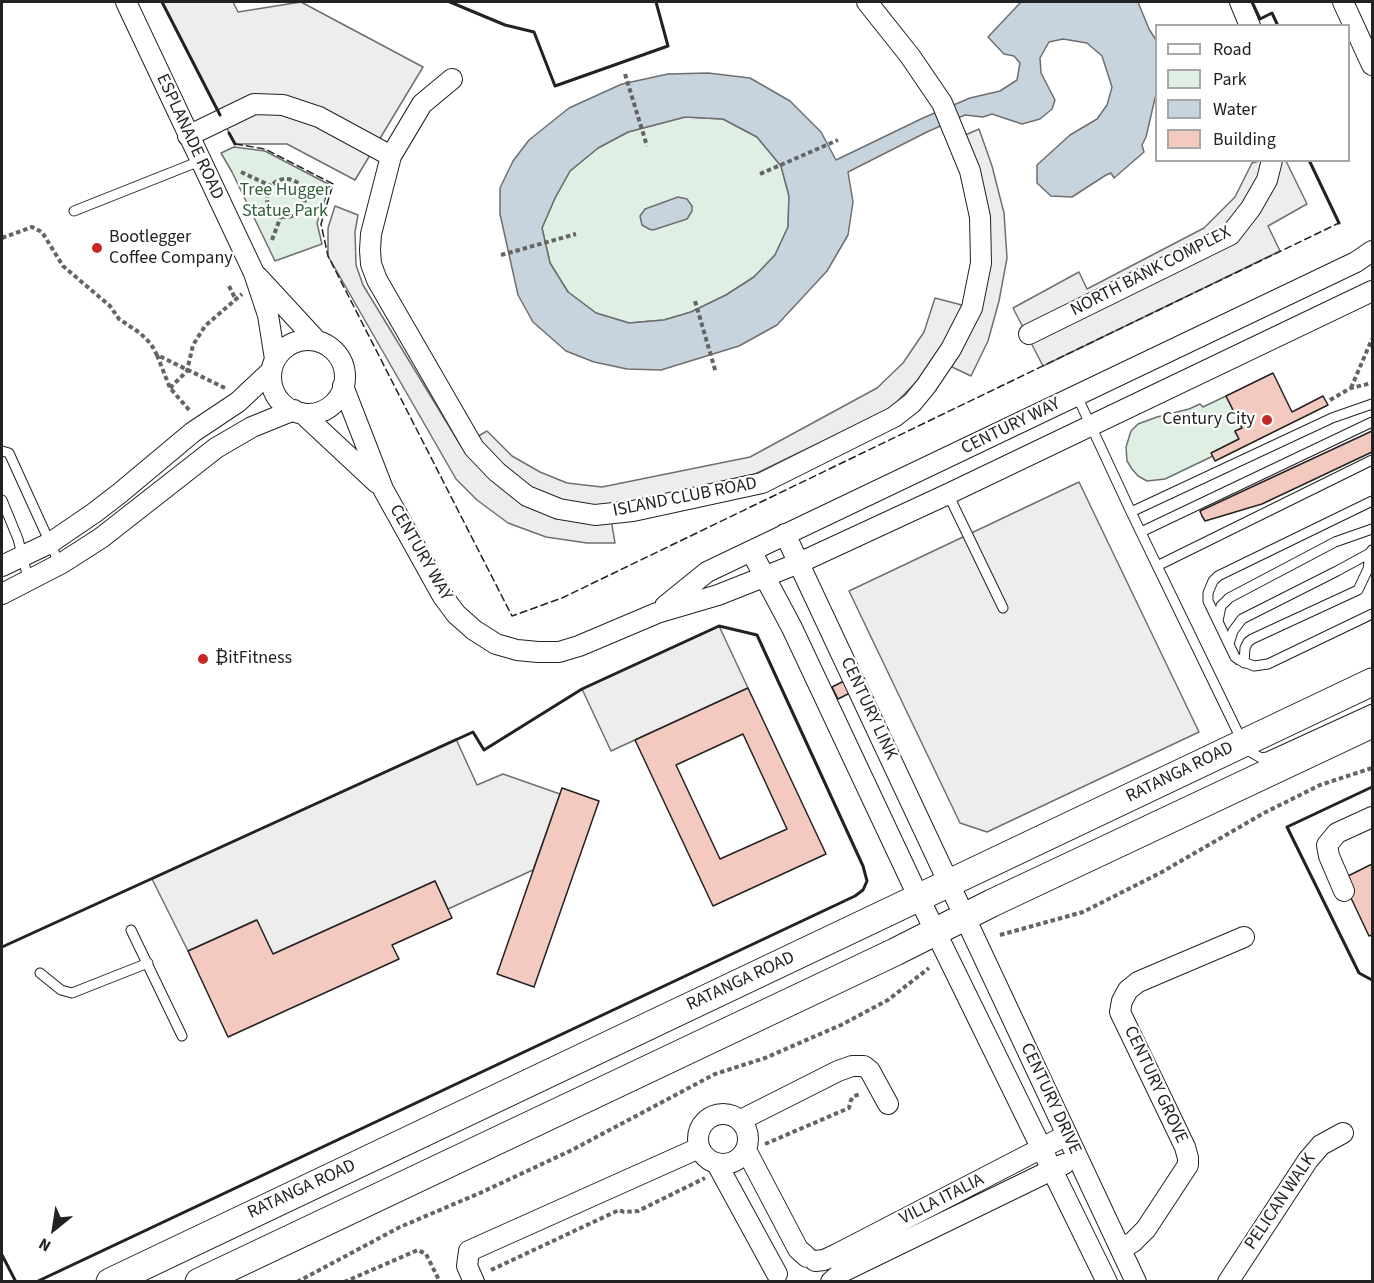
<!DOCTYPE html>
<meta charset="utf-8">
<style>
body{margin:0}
#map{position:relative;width:1374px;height:1283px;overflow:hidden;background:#fff;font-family:"Source Sans 3",sans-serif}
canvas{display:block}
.frame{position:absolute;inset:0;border:3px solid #222;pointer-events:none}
.legend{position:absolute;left:1155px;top:24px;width:195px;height:138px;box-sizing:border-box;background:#fff;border:2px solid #a7a7a7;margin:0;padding:8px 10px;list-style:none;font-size:18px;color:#222}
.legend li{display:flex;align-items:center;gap:12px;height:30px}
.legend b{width:30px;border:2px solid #a7a7a7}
.north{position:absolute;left:24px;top:1199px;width:60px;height:60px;-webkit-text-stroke:4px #fff;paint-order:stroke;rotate:210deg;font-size:16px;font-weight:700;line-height:24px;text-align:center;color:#222}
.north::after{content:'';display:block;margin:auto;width:21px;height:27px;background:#222;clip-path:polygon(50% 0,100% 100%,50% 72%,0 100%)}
</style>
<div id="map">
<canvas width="1374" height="1283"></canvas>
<div class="frame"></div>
<ul class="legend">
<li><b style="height:8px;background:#fff"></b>Road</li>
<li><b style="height:16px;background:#e0efe3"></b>Park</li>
<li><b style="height:16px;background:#c7d3dd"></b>Water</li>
<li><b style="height:16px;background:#f3c9c0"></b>Building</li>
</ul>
<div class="north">N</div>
</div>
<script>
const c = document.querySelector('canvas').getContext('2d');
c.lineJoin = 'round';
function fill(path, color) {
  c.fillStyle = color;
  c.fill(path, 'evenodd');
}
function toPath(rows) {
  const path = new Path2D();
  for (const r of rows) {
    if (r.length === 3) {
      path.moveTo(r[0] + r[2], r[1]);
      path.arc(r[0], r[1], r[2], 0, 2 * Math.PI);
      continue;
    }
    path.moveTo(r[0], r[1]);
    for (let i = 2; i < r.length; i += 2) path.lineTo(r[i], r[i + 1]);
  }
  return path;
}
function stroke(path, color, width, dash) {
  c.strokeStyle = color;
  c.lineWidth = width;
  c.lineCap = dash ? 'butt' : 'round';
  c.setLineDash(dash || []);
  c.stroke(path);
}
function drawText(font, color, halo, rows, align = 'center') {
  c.font = font + ' "Source Sans 3",sans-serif';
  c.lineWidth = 4.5;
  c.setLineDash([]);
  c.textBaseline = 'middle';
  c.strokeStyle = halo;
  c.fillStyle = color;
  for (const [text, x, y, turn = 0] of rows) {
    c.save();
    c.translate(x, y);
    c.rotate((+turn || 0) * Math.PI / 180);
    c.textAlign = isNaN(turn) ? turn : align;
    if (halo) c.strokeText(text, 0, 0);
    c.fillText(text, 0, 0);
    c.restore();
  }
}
const green = toPath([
 [685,117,723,119,757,137,781,166,789,196,788,227,775,255,754,277,726,295,691,312,664,320,629,323,596,313,568,292,550,263,542,228,555,198,570,171,598,148,628,132,685,117],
 [234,147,265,151,330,185,317,223,322,244,275,261,232,172,221,153,234,147],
 [1226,396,1242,428,1235,432,1239,439,1212,453,1213,456,1165,479,1147,481,1138,476,1132,469,1127,461,1126,447,1131,431,1138,424,1157,417,1189,409,1200,404,1203,407,1226,396]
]);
const parking = toPath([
 [162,2,233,2,238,12,301,2,423,67,355,180,287,144,235,144,162,2],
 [979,129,992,166,1004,213,1007,258,999,301,988,341,971,376,933,358,919,379,891,408,755,474,609,507,615,543,587,543,546,537,508,523,477,500,456,479,328,256,328,228,335,206,358,215,355,232,356,265,363,285,461,446,487,431,512,456,540,472,567,483,602,487,750,457,877,388,903,363,924,332,935,298,977,309,987,264,963,136,979,129],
 [1259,161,1286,161,1307,204,1268,226,1280,251,1043,366,1013,308,1079,272,1087,289,1204,228,1235,197,1252,163,1259,161],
 [1079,482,1199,732,987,832,960,823,849,591,1079,482],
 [719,626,748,688,611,751,582,689,719,626],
 [456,739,477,785,503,774,560,794,533,870,448,909,435,881,273,954,256,920,188,951,152,879,456,739]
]);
const water = toPath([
 [1021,2,1138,2,1149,29,1156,40,1156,94,1146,137,1142,145,1144,152,1114,178,1111,173,1106,175,1072,197,1051,196,1037,183,1037,165,1070,135,1097,119,1107,105,1112,87,1102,56,1087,43,1063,39,1049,42,1040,58,1041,73,1055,100,1052,109,1040,119,1022,124,992,114,983,117,965,115,927,132,848,172,853,202,848,235,827,271,777,325,739,346,661,370,627,369,594,362,566,351,533,322,518,295,500,214,500,188,513,161,529,140,569,108,622,84,668,74,708,73,750,78,790,101,821,132,836,160,923,118,970,98,1000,91,1017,80,1020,63,1014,56,1004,54,988,37,1021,2],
 [685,117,723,119,757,137,781,166,789,196,788,227,775,255,754,277,726,295,691,312,664,320,629,323,596,313,568,292,550,263,542,228,555,198,570,171,598,148,628,132,685,117],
 [678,197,687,199,692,206,692,211,687,219,653,230,649,229,642,225,640,216,645,209,678,197]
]);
const building = toPath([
 [1273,373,1292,412,1323,396,1328,405,1215,461,1211,453,1239,439,1235,431,1242,428,1226,396,1273,373],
 [1372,431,1372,452,1262,504,1205,521,1202,516,1200,511,1372,431],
 [844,681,850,693,838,699,832,687,844,681],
 [748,688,826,854,713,906,635,740,748,688],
 [743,734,787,829,720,859,676,765,743,734],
 [562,788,599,801,534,987,497,974,562,788],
 [1372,864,1372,935,1369,936,1342,879,1372,864],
 [435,881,452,918,392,945,399,959,228,1037,188,951,257,920,273,954,435,881]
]);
const path = toPath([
 [625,74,647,146],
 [241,172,271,186],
 [760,174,838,140],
 [286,198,19],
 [2,238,32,227,42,232,63,266,110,306,119,319,140,333,151,344,157,355,225,388],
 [272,240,281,216],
 [501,255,576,234],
 [229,286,236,300],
 [695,301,716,373],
 [157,355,170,388,190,411],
 [170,388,187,371,193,345,205,326,242,294],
 [1351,388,1372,339],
 [1330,400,1351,388,1372,383],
 [1000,935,1083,912,1162,872,1264,813,1320,785,1372,768],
 [765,1144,849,1108,851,1100,854,1096,861,1094],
 [491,1270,619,1210,624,1212,638,1211,705,1178],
 [297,1282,400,1227,480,1193,572,1150,715,1074,765,1058,841,1025,888,1000,929,968],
 [344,1282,418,1250,426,1254,440,1282]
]);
const service = toPath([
 [74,211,200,161],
 [1077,396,1131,512,1243,743,1249,751,1261,758,1267,757,1372,709],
 [2,451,9,453,60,565],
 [948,494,1003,608],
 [2,500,18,539,29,582],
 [1372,501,1218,576,1213,581,1208,593,1208,601,1235,657,1239,660,1254,666,1268,664,1372,614],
 [1131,512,1332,418,1372,404],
 [1141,532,1372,422],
 [1157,566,1372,460],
 [1218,621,1221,606,1229,598,1335,542,1372,529],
 [1229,644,1233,631,1242,619,1337,571,1370,553,1372,550],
 [1244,663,1245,648,1248,642,1252,639,1358,590,1368,569,1370,553],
 [131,930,182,1036],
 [40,973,61,990,72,993,148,963]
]);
const minor = toPath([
 [126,2,254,273,268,315,275,359],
 [1240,2,1250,26],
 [1343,2,1372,65],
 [452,79,422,104,391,156,371,234,370,250,371,264,377,280,474,448,497,472,527,496,559,509,595,515,633,511,762,483,894,417,912,403,926,386,951,349,972,308,981,263,980,217,970,171,942,103,910,56,867,2],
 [188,136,254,104,283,105,319,117,391,156],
 [258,277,317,341],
 [1029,334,1230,235,1251,208,1267,180,1272,160],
 [308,377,37],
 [343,386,383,489,442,595,456,614,474,630,496,644,517,650,538,652,559,652,579,646,657,613,718,595,799,563,948,494,1372,291],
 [302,413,377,483],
 [785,534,1136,1282],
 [751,551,792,628,919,898,1107,1282],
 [2,566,50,543,94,513,120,493,193,432,238,402,271,371],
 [2,594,62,563,101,538,216,448,252,427,294,410],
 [665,606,707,572,1356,262,1372,251],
 [1344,891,1329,856,1327,845,1337,833,1372,817],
 [723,1139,25],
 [741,1120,838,1071,852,1066,864,1066,870,1071,888,1104],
 [746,1150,798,1249,807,1257],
 [717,1164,777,1274],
 [1121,1249,1133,1242,1146,1229,1188,1165,1188,1158,1185,1147,1120,1012,1122,1001,1128,990,1138,982,1244,937],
 [815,1261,824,1260,837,1254,1067,1135],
 [474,1282,467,1266,469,1251,699,1148],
 [831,1282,842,1272,1064,1164],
 [1228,1282,1308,1160,1321,1145,1343,1133]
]);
const secondary = toPath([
 [110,1282,1372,682],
 [199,1282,895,952,992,903,1372,724]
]);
const fence = toPath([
 [235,144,265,149,333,184,321,224,328,256,512,616,562,598,1339,223]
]);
const wall = toPath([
 [162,2,220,115],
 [450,2,505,25,534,32,555,86,668,46,656,2],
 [1252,2,1260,19,1272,13,1278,26],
 [229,133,235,144],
 [1309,160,1339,223],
 [1372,787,1287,827,1359,973,1372,980],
 [2,947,473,732,484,750,582,689,719,626,757,635,863,866,867,881,863,890,855,896,36,1282],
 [2,1255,16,1282]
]);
const markers = [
 [97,248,6,"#c62828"],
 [1267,420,6,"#c62828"],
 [203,659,6,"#c62828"]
];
const streetNames = [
 ["ESPLANADE ROAD",189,137,65],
 ["NORTH BANK COMPLEX",1151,272,-27],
 ["CENTURY WAY",1011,427,-26],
 ["ISLAND CLUB ROAD",685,498,-11],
 ["CENTURY WAY",420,553,60],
 ["CENTURY LINK",868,709,65],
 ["RATANGA ROAD",1180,773,-26],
 ["RATANGA ROAD",741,982,-25],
 ["CENTURY GROVE",1155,1085,65],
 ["CENTURY DRIVE",1050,1099,65],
 ["RATANGA ROAD",302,1190,-25],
 ["VILLA ITALIA",942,1200,-27],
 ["PELICAN WALK",1281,1202,-56]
];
const parkNames = [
 ["Tree Hugger",285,191],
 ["Statue Park",285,212]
];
const poiNames = [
 ["Bootlegger",109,238],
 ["Coffee Company",109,259],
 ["Century City",1255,420,"right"],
 ["₿itFitness",215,659]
];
fill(green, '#e0efe3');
stroke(green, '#6f6f6f', 1.5);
fill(parking, '#ededed');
stroke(parking, '#6f6f6f', 1.5);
fill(water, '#c7d3dd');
stroke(water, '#6f6f6f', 1.5);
fill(building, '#f3c9c0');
stroke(building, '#222', 1.5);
stroke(service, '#222', 11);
stroke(minor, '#222', 22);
stroke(secondary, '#222', 29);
stroke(path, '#646464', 4, [4.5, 3]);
stroke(service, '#fff', 9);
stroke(minor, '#fff', 20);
stroke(secondary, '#fff', 27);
stroke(fence, '#222', 1.5, [8, 3]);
stroke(wall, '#222', 3);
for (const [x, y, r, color] of markers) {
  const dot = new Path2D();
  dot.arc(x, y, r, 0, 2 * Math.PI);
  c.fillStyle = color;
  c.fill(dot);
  stroke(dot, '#fff', 2);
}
drawText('18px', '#222', '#fff', streetNames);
drawText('18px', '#2f5e38', '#fff', parkNames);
drawText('18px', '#222', '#fff', poiNames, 'left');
</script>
